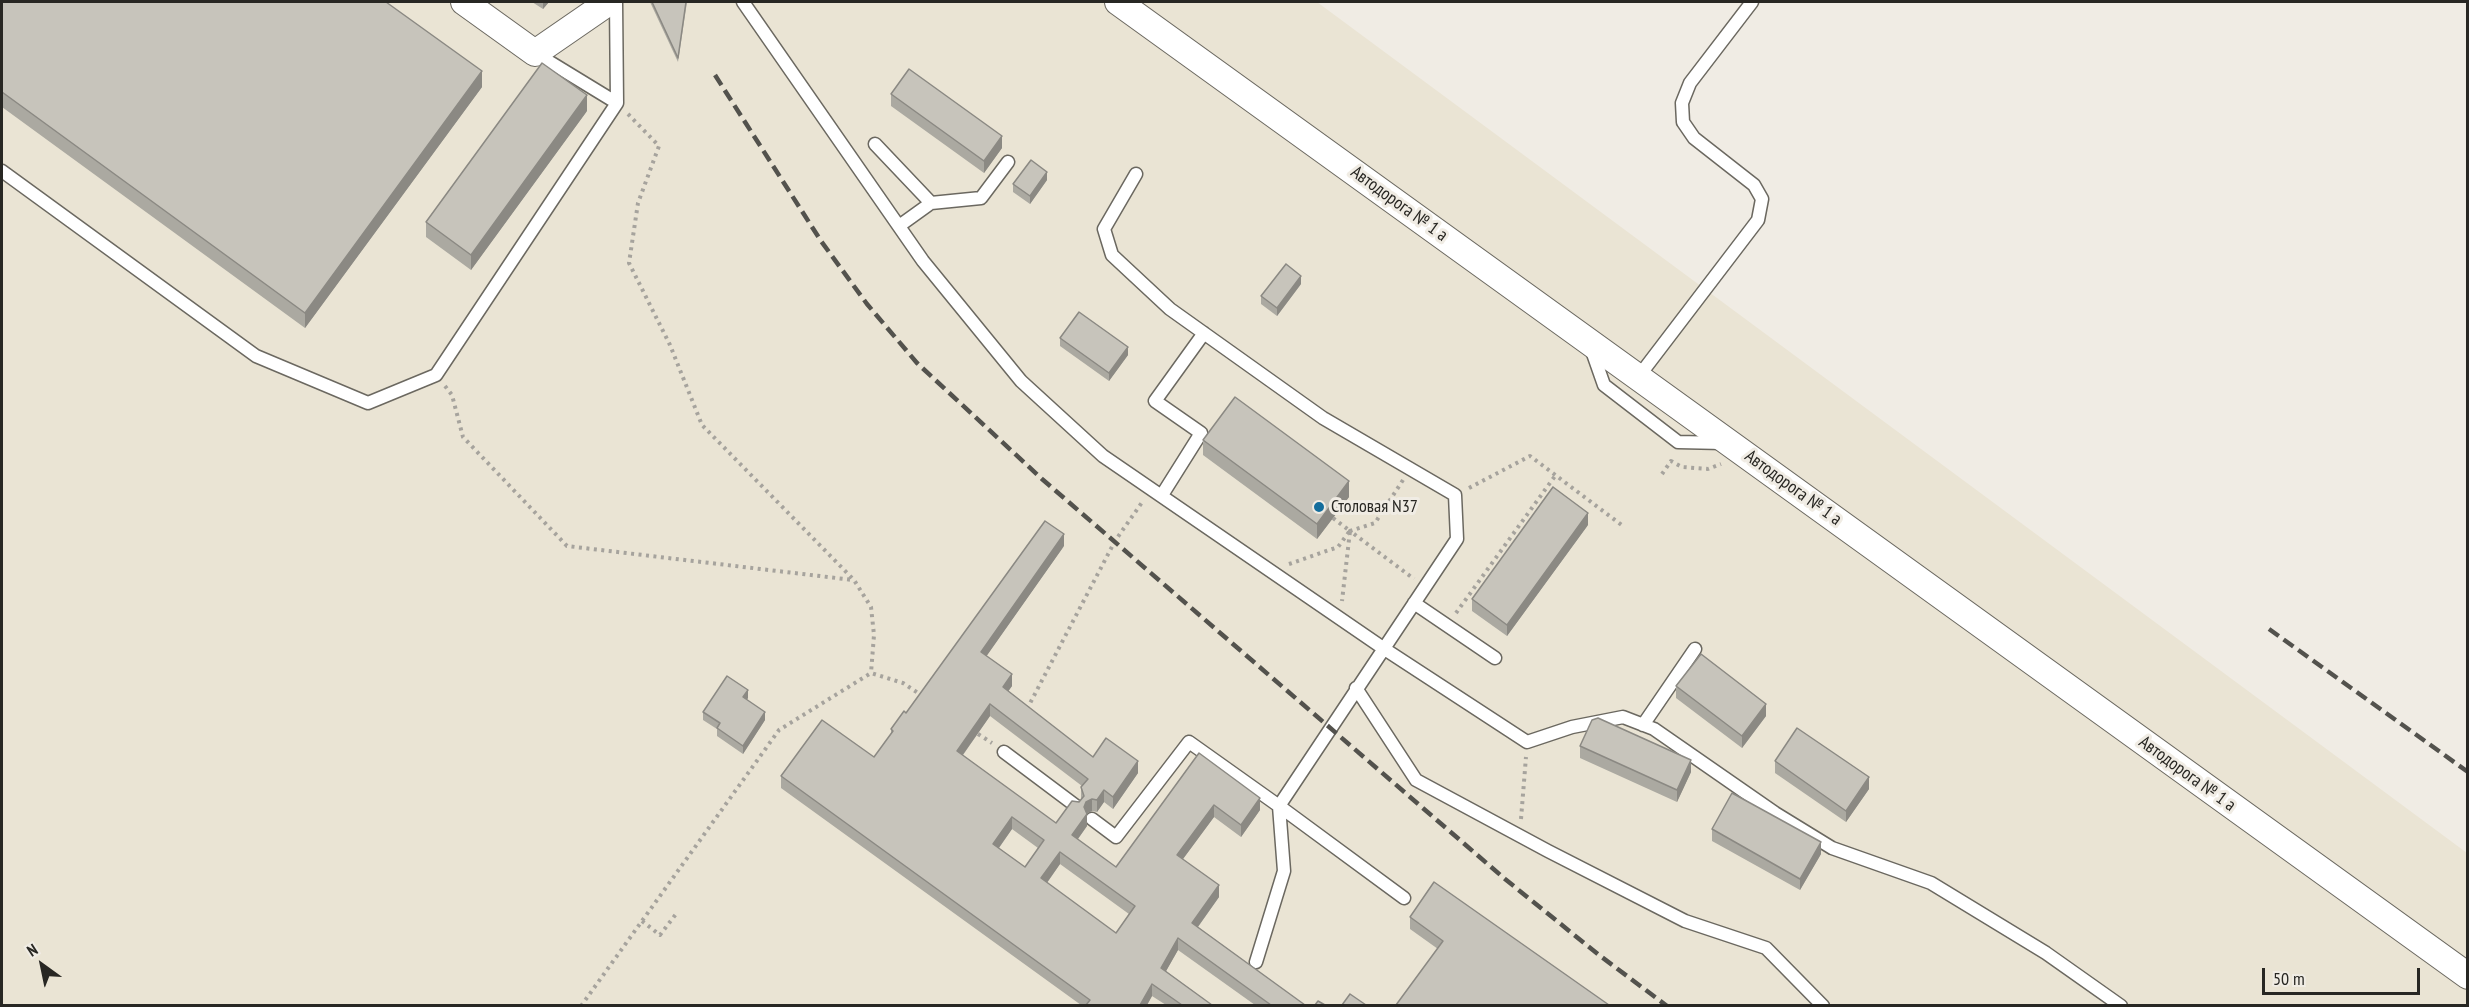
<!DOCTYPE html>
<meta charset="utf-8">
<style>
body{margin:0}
#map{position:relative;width:2469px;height:1007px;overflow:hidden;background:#f0ece4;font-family:"PT Sans Narrow",sans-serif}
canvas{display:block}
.frame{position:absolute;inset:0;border:3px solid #282723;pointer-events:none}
.north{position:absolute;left:12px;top:935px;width:60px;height:60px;-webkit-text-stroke:4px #f0ece4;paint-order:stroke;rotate:327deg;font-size:16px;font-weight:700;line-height:24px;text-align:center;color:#282723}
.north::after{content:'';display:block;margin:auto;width:21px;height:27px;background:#282723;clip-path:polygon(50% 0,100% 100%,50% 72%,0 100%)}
.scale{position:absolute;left:2262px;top:968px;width:158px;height:27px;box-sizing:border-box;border:3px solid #282723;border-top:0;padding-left:8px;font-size:18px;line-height:21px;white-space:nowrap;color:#282723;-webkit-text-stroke:4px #f0ece4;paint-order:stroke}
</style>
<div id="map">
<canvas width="2469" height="1007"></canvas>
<div class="frame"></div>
<div class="north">N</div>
<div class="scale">50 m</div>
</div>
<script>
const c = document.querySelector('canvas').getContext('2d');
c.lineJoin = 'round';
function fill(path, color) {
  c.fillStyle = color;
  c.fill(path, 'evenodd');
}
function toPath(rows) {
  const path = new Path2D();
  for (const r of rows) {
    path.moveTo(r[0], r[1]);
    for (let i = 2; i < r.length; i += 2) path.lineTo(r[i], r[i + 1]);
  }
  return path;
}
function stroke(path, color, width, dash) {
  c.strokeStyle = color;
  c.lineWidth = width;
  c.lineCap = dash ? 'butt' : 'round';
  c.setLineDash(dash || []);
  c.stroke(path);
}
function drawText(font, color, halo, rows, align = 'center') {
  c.font = font + ' "PT Sans Narrow",sans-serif';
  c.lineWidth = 6;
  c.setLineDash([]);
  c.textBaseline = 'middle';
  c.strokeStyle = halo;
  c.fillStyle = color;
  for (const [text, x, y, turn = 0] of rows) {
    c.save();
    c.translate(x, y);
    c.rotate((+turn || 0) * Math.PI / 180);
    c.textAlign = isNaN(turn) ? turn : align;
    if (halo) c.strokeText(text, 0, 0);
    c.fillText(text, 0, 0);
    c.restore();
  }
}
const built = toPath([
 [2,2,1317,2,2467,853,2467,1005,2,1006]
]);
const path = toPath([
 [628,114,659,146,638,203,629,263,670,345,702,425,854,580,871,607,874,635,871,673],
 [445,386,452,395,463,437,567,546,853,580],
 [1662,474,1671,461,1682,467,1708,469,1721,464],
 [1403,480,1375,523,1350,531,1414,579],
 [1469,488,1530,456,1623,526],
 [1333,518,1350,531,1342,601],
 [1289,564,1338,547,1349,532],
 [1456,613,1555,476],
 [1027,709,1115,541,1143,501],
 [978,734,992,743],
 [1521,819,1526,757],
 [642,921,660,935,676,914],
 [581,1006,779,730,871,673,903,683,924,697]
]);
const service = toPath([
 [743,2,923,261,1021,381,1103,456,1383,648,1527,742,1572,727,1623,717,1654,729,1775,813,1832,848,1931,883,2046,953,2121,1006],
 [535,53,617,103],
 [875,144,931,203],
 [2,171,256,356,368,403,436,375,617,103,616,2],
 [1136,174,1104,229,1112,255,1170,309,1323,418,1455,495,1457,539,1279,806,1284,871,1256,962],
 [899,226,931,203,981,198,1008,162],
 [1591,348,1604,385,1678,442,1723,443],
 [1639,376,1758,220,1762,199,1754,185,1694,138,1683,122,1682,103,1690,83,1752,2],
 [1162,495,1201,433,1155,401,1204,333],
 [1414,603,1495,658],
 [1356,688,1416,780,1548,851,1685,921,1766,948,1823,1006],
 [1643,725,1695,649],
 [1004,752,1076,806],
 [1092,819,1116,837,1189,742,1279,806,1404,898]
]);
const minor = toPath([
 [464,2,535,53,609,2],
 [1118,2,2468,976]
]);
const rail = toPath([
 [715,75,821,241,867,304,917,363,1042,479,1505,879,1599,955,1667,1006],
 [2269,629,2468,772]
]);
const wall = toPath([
 [2,2,482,87,305,328,2,107],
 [532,2,549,2,543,9],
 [650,2,687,2,678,62],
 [891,94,1002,148,984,173,891,106],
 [587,111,471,270,426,237,426,222],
 [1047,180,1030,204,1013,192,1013,184],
 [1301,284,1277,316,1261,304,1261,296],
 [1060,338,1128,355,1109,381,1060,346],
 [1203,440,1349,497,1317,539,1203,455],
 [1588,525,1507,636,1472,611,1472,599],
 [1064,546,986,656,1012,686,1008,691,1093,757,1138,773,1113,809,1104,802,1097,812,1092,811,1087,813,1087,826,1078,839,1116,867,1199,753,1260,810,1241,837,1214,817,1183,859,1219,897,1198,927,1305,1005,1255,1005,1178,950,1166,971,1212,1005,1166,1005,1152,996,1147,1005,1081,1005,781,788,781,776,874,757,891,734,891,729],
 [990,716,1082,786,1081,787,1081,799,1056,823,963,755],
 [1012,829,1038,848,1025,867,999,848],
 [1060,864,1129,914,1116,933,1047,883],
 [1676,686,1766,716,1742,748,1676,698],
 [748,698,747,700,765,720,743,754,717,736,717,729,703,720,703,712],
 [1580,746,1691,772,1677,802,1580,758],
 [1775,761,1869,789,1846,822,1775,773],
 [1712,829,1821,854,1800,890,1712,841],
 [1410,917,1609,1005,1438,949,1410,929]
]);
const shadedWall = toPath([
 [543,2,549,2,543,9],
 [482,71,482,87,305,328,305,313],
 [587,95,587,111,471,270,471,255],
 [1002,136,1002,148,984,173,984,161],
 [1047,172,1047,180,1030,204,1030,196],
 [1301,276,1301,284,1277,316,1277,308],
 [1128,347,1128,355,1109,381,1109,373],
 [1349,481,1349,497,1317,539,1317,524],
 [1588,513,1588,525,1507,636,1507,625],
 [1064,534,1064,546,981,664,981,652],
 [1012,674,1012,686,1003,699,1003,687],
 [748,690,748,698,743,705,743,697],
 [990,704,990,716,957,763,957,751],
 [1766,704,1766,716,1742,748,1742,736],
 [765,712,765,720,743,754,743,746],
 [1691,760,1691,772,1677,802,1677,790],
 [1138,761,1138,773,1113,809,1113,797],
 [1869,777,1869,789,1846,822,1846,811],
 [1104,790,1104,802,1097,812,1097,800],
 [1260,798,1260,810,1241,837,1241,825],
 [1092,799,1092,811,1086,814,1087,814,1087,826,1072,847,1072,835,1086,802],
 [1214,805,1214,817,1177,867,1177,855],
 [1012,817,1012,829,993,856,993,844],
 [1821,842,1821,854,1800,890,1800,879],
 [1060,852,1060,864,1041,891,1041,878],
 [1219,885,1219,897,1192,935,1192,923],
 [1178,938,1178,950,1161,980,1161,968],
 [1152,984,1152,996,1147,1005,1140,1005]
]);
const building = toPath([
 [2,2,386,2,482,71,305,313,2,92,2,2],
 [652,2,686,2,678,58,652,2],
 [542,63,587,95,471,255,426,222,542,63],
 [909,69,1002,136,984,161,891,94,909,69],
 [1031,160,1047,172,1030,196,1013,184,1031,160],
 [1286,264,1301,276,1277,308,1261,296,1286,264],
 [1079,312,1128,347,1109,373,1060,338,1079,312],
 [1235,397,1349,481,1317,524,1203,440,1235,397],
 [1553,487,1588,513,1507,625,1472,599,1553,487],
 [1045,521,1064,534,981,652,1012,674,1003,687,1093,757,1106,738,1138,761,1113,797,1104,790,1097,800,1092,799,1086,802,1084,807,1087,814,1072,835,1116,867,1199,753,1260,798,1241,825,1214,805,1177,855,1219,885,1192,923,1305,1005,1271,1005,1178,938,1161,968,1212,1005,1182,1005,1152,984,1140,1005,1086,1005,1090,1000,781,776,822,720,874,757,893,731,891,729,904,711,906,713,1045,521],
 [990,704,1088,779,1081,787,1084,796,1079,802,1072,801,1056,823,957,751,990,704],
 [1012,817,1044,840,1025,867,993,844,1012,817],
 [1060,852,1135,906,1116,933,1041,878,1060,852],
 [1701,654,1766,704,1742,736,1676,686,1701,654],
 [727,676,748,690,743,697,765,712,743,746,717,728,720,723,703,712,727,676],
 [1598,718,1691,760,1677,790,1580,746,1592,720,1598,718],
 [1797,728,1869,777,1846,811,1775,761,1797,728],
 [1732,793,1821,842,1800,879,1712,829,1732,793],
 [1434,882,1609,1005,1396,1005,1443,941,1410,917,1434,882],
 [1350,994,1366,1005,1342,1005,1350,994],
 [1318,1001,1325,1005,1315,1005,1318,1001]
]);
const markers = [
 [1319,507,6,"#146d9c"]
];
const streetNames = [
 ["Автодорога № 1 а",1399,204,36],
 ["Автодорога № 1 а",1793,488,36],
 ["Автодорога № 1 а",2187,774,36]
];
const poiNames = [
 ["Столовая N37",1331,507]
];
fill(built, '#eae4d4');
stroke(service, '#6b6860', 15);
stroke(minor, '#6b6860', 28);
stroke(path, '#a6a39d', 4, [3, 4.5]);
stroke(service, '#fff', 12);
stroke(minor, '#fff', 26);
stroke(rail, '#53524d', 4.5, [12, 6]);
fill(wall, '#aba9a1');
fill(shadedWall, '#8b8983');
fill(building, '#c7c4bb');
stroke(building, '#8b8983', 1.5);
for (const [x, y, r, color] of markers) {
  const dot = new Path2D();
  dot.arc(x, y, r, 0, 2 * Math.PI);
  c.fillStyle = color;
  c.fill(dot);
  stroke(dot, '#f0ece4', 2);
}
drawText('18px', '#282723', '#f0ece4', streetNames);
drawText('18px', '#282723', '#f0ece4', poiNames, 'left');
</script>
